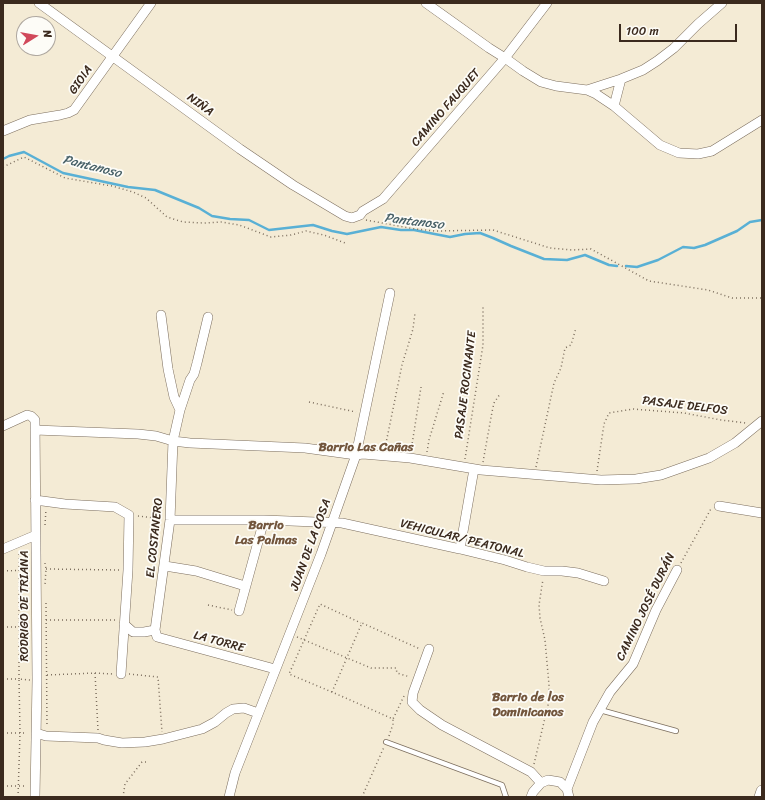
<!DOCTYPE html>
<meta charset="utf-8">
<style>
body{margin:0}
#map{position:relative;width:765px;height:800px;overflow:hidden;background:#f4ebd5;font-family:Sriracha,sans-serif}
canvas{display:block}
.frame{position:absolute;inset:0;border:4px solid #3b2a1e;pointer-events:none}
.north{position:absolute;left:16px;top:16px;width:40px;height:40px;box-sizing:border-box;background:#fdfcf7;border:1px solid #afa8a0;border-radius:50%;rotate:79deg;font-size:11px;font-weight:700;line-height:16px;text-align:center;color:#3b2a1e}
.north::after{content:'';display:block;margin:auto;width:14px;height:18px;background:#d1495b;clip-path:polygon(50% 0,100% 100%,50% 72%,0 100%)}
.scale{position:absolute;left:619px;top:24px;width:118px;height:18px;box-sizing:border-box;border:2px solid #3b2a1e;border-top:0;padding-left:5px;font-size:12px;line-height:14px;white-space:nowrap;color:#3b2a1e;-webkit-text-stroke:3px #fdfcf7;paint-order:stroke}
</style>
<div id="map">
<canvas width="765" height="800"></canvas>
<div class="frame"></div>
<div class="north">N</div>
<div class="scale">100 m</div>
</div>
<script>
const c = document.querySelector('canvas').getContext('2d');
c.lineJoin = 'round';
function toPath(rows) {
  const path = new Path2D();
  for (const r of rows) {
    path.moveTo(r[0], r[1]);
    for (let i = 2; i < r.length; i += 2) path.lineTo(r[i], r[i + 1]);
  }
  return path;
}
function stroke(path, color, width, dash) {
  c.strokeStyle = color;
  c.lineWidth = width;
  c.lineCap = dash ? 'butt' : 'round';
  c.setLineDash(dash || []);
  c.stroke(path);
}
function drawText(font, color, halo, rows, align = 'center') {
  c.font = font + ' Sriracha,sans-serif';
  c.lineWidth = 3.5;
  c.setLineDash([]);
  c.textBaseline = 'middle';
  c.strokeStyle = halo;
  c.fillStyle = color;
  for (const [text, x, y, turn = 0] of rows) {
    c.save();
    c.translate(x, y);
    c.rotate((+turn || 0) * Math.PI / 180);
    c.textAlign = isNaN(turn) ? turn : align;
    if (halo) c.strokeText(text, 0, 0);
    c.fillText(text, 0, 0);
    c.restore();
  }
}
const stream = toPath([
 [3,159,9,156,24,152,63,173,128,187,155,190,199,208,212,216,230,219,249,220,269,230,313,225,332,231,347,234,381,227,401,230,414,230,450,237,465,234,480,233,493,238,511,246,544,259,567,260,585,255,609,265,617,266],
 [626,266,637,267,658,260,683,247,694,248,705,245,737,231,750,222,762,220]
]);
const path = toPath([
 [3,167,24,157,65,178,112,186,133,192,146,198,167,217,183,222,204,223,221,222,239,225,271,237,291,235,306,231,324,235,345,243],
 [366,220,415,229,435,231,493,230,550,248,572,250,591,249,649,281,708,290,732,298,762,298],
 [309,402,356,412],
 [385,448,402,365,413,329,415,313],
 [411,451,421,387],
 [427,452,429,440,444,391],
 [465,459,483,345,483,305],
 [483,462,492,412,494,403,500,394],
 [536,467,554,383,561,368,565,348,571,345,576,328],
 [597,471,604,424,609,413,633,409,684,413,721,420,746,423],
 [138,516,162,519],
 [45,525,46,509],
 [45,563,46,569,45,585],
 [681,563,712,507],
 [46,569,120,570],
 [3,571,27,570],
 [46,603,47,727],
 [208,605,232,610],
 [46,620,116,620],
 [3,627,29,627],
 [297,637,371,668,396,668,397,673,410,677],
 [95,673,98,730],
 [129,674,158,677,162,732],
 [47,675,95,673,114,674],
 [3,679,19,679,19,552],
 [332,692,289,674,320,604,361,623],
 [404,696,393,719,332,692,362,623,420,649],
 [3,733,27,733],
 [389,736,393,724,393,719],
 [534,764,549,701,549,685,545,640,540,618,539,605,543,579],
 [3,786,27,786],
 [18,797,20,733,19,679,30,680],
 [123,797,125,784,142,762,147,762],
 [362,797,384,747]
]);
const service = toPath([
 [600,710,676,731],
 [386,742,502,785,506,797]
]);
const minor = toPath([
 [39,3,240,149,293,185,345,216,352,218,360,215,363,211,383,199,505,58,547,3],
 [426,3,489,48,505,58,523,71,541,82,556,86,587,90,596,94,614,106,660,145,679,153,698,154,712,151,762,120],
 [587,90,621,79,643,70,657,61,674,48,698,24,722,3],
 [614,106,621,79],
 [3,131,30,120,60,115,68,113,74,110,151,3],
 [161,315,168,369,174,397,180,410],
 [208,317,197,363,194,374,190,380,180,410,173,441,170,520,155,630,157,637,275,669],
 [3,426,27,415,31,416,35,420,37,680,35,797],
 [35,430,138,434,156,436,173,441,190,443,305,448,356,455,363,454,410,458,481,470,601,480,636,479,661,475,709,458,735,443,762,421],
 [35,500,65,504,115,507,129,515,128,570,121,674],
 [719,506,762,513],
 [170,520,264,520,342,523,460,549,505,560,527,567,544,571,562,571,578,573,604,581],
 [3,549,36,535],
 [460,549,474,469],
 [165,566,196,571,245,586],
 [239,611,264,520],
 [124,624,133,632,144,632,155,630],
 [429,649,413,693,412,702,420,710,442,725,531,772,541,783],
 [36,733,46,736,98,738,104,740,122,743,145,742,163,739,202,729,215,722,226,713,233,709,244,708,258,713],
 [567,789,593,722,610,692,633,664,656,610,677,570],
 [229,797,235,773,321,554,356,455,390,293],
 [531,797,533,792,541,783,548,780,560,782,567,789,569,797]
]);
const tertiary = toPath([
 [760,797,762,791]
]);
const streetNames = [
 ["GIOIA",81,80,-55],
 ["NIÑA",200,105,36],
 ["CAMINO FAUQUET",446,108,-49],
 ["PASAJE ROCINANTE",466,385,-83],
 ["PASAJE DELFOS",685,406,7],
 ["EL COSTANERO",155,538,-84],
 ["VEHICULAR/ PEATONAL",462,539,14],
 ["JUAN DE LA COSA",311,545,-70],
 ["RODRIGO DE TRIANA",25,606,-90],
 ["CAMINO JOSÉ DURÁN",646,607,-64],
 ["LA TORRE",219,642,15]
];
const waterNames = [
 ["Pantanoso",92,167,14],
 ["Pantanoso",414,222,7]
];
const neighbourhoodNames = [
 ["Barrio Las Cañas",366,448],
 ["Barrio",266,526],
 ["Las Palmas",266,541],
 ["Barrio de los",528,698],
 ["Dominicanos",528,713]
];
stroke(stream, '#59b0d5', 2.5);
stroke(service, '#7c6e5e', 6);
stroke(minor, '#7c6e5e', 10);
stroke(tertiary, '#7c6e5e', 12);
stroke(path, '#7c6e5e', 1.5, [1, 3]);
stroke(service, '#fff', 4.5);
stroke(minor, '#fff', 9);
stroke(tertiary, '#fff', 11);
drawText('12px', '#3b2a1e', '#fdfcf7', streetNames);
drawText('italic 13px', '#476067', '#fdfcf7', waterNames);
drawText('bold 13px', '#72553c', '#fdfcf7', neighbourhoodNames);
</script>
